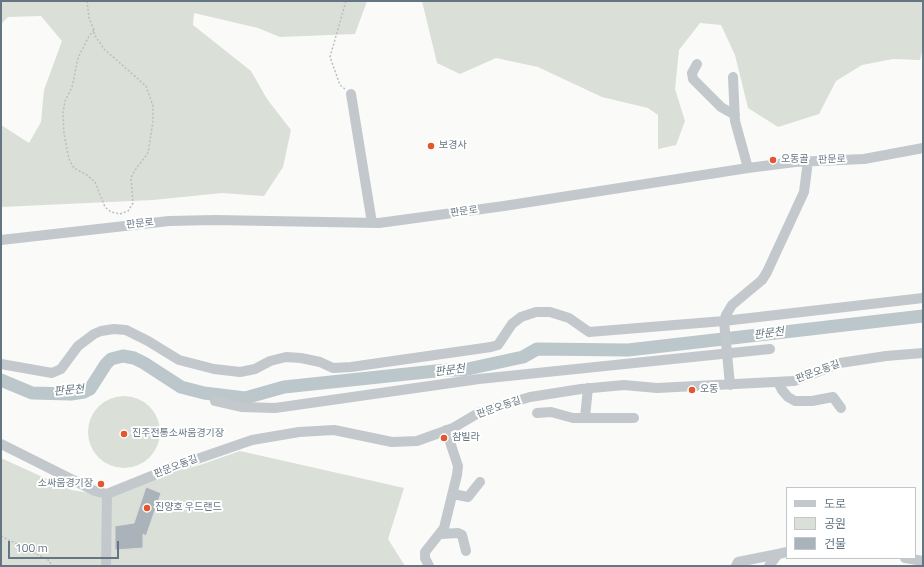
<!DOCTYPE html>
<meta charset="utf-8">
<style>
body{margin:0}
#map{position:relative;width:924px;height:567px;overflow:hidden;background:#fafaf8;font-family:"Titillium Web","Noto Sans KR",sans-serif}
canvas{display:block}
.frame{position:absolute;inset:0;border:2px solid #657683;pointer-events:none}
.legend{position:absolute;left:786px;top:487px;width:130px;height:72px;box-sizing:border-box;background:#fff;border:1px solid #c1c8cd;margin:0;padding:5px 7px;list-style:none;font-size:12px;color:#657683}
.legend li{display:flex;align-items:center;gap:8px;height:20px}
.legend b{width:20px;border:1px solid #c1c8cd}
.scale{position:absolute;left:8px;top:541px;width:111px;height:18px;box-sizing:border-box;border:2px solid #657683;border-top:0;padding-left:5px;font-size:12px;line-height:14px;white-space:nowrap;color:#657683;-webkit-text-stroke:3px #fff;paint-order:stroke}
</style>
<div id="map">
<canvas width="924" height="567"></canvas>
<div class="frame"></div>
<ul class="legend">
<li><b style="height:5px;background:#c3c8cc"></b>도로</li>
<li><b style="height:11px;background:#dadfd7"></b>공원</li>
<li><b style="height:11px;background:#aab3b9"></b>건물</li>
</ul>
<div class="scale">100 m</div>
</div>
<script>
const c = document.querySelector('canvas').getContext('2d');
c.lineJoin = 'round';
function fill(path, color) {
  c.fillStyle = color;
  c.fill(path, 'evenodd');
}
function toPath(rows) {
  const path = new Path2D();
  for (const r of rows) {
    if (r.length === 3) {
      path.moveTo(r[0] + r[2], r[1]);
      path.arc(r[0], r[1], r[2], 0, 2 * Math.PI);
      continue;
    }
    path.moveTo(r[0], r[1]);
    for (let i = 2; i < r.length; i += 2) path.lineTo(r[i], r[i + 1]);
  }
  return path;
}
function stroke(path, color, width, dash) {
  c.strokeStyle = color;
  c.lineWidth = width;
  c.lineCap = dash ? 'butt' : 'round';
  c.setLineDash(dash || []);
  c.stroke(path);
}
function drawText(font, color, halo, rows, align = 'center') {
  c.font = font + ' "Titillium Web","Noto Sans KR",sans-serif';
  c.lineWidth = 4;
  c.setLineDash([]);
  c.textBaseline = 'middle';
  c.strokeStyle = halo;
  c.fillStyle = color;
  for (const [text, x, y, turn = 0] of rows) {
    c.save();
    c.translate(x, y);
    c.rotate((+turn || 0) * Math.PI / 180);
    c.textAlign = isNaN(turn) ? turn : align;
    if (halo) c.strokeText(text, 0, 0);
    c.fillText(text, 0, 0);
    c.restore();
  }
}
const green = toPath([
 [1,1,367,1,355,34,280,37,258,28,194,13,193,25,251,71,267,99,291,130,283,167,264,196,222,193,153,200,1,207,1,125,29,143,41,122,44,90,62,41,41,16,8,17,1,24],
 [422,1,923,1,923,48,920,60,893,59,862,65,836,81,819,114,778,127,748,108,735,55,721,25,700,23,679,50,675,89,685,121,676,145,658,149,658,115,648,108,602,97,538,67,496,58,460,74,437,63],
 [124,432,36],
 [240,451,404,488,388,539,405,566,1,566,1,458,71,490,109,496,162,475,200,465]
]);
const river = toPath([
 [1,380,32,393,71,394,84,392,90,389,106,364,111,359,123,356,134,358,144,363,181,387,204,393,245,398,284,387,445,370,463,370,523,357,537,349,628,350,923,316]
]);
const building = toPath([
 [146,487,161,493,146,536,143,534,143,548,115,550,115,526,134,523,146,487]
]);
const path = toPath([
 [87,1,89,18,94,30,94,34,104,49,146,86,153,106,153,121,148,153,135,170,131,178,133,203,128,211,120,214,111,212,105,207,95,182,87,175,74,168,69,159,64,134,63,112,65,101,72,87,78,58,89,36,94,30],
 [345,89,340,85,330,57,346,1],
 [1,536,50,561,51,566]
]);
const minor = toPath([
 [697,64,692,73,693,79,721,107,735,115],
 [733,77,735,121,748,168],
 [351,94,372,223],
 [1,240,169,221,215,220,379,223,504,206,748,168,795,162,864,159,923,148],
 [1,364,52,373,61,369,78,346,94,334,101,331,114,329,126,330,148,341,179,360,214,369,240,372,255,369,270,361,286,357,301,358,320,362,333,368,351,367,491,347,498,345,512,324,521,317,536,312,550,312,569,318,589,332,724,321,923,298],
 [778,382,782,390,788,397,795,401,812,401,833,397,841,408],
 [730,385,724,321,726,315,732,305,762,280,767,272,804,192,808,161],
 [215,401,241,407,275,408,479,379,770,349],
 [537,413,551,412,573,418,634,418],
 [585,417,588,388],
 [1,444,95,491,107,494,174,467,252,440,299,432,334,430,392,442,417,441,453,428,480,412,530,397,581,389,624,385,657,388,794,381,840,363,886,356,923,353],
 [453,494,468,497,480,482],
 [441,534,458,533,462,535,466,551],
 [905,558,923,561],
 [106,566,107,494],
 [429,566,425,558,425,552,444,528,457,475,458,466,446,430],
 [736,566,738,562,778,554],
 [769,566,778,554,787,552]
]);
const markers = [
 [431,146,4,"#e4572e"],
 [773,160,4,"#e4572e"],
 [692,390,4,"#e4572e"],
 [124,434,4,"#e4572e"],
 [444,438,4,"#e4572e"],
 [101,484,4,"#e4572e"],
 [147,508,4,"#e4572e"]
];
const poiNames = [
 ["보경사",439,146],
 ["오동골",781,160],
 ["오동",700,390],
 ["진주전통소싸움경기장",132,434],
 ["참빌라",452,438],
 ["소싸움경기장",93,484,"right"],
 ["진양호 우드랜드",155,508]
];
const streetNames = [
 ["판문로",832,160,-2],
 ["판문로",464,212,-8],
 ["판문로",140,224,-6],
 ["판문오동길",818,372,-20],
 ["판문오동길",499,408,-19],
 ["판문오동길",176,467,-21]
];
const waterNames = [
 ["판문천",769,334,-7],
 ["판문천",450,371,-7],
 ["판문천",69,391,-5]
];
fill(green, '#dadfd7');
stroke(river, '#bbc7cb', 13);
fill(building, '#aab3b9');
stroke(building, '#dcdcda', 1);
stroke(path, '#bbbfc2', 1.5, [2, 2]);
stroke(minor, '#c3c8cc', 10);
for (const [x, y, r, color] of markers) {
  const dot = new Path2D();
  dot.arc(x, y, r, 0, 2 * Math.PI);
  c.fillStyle = color;
  c.fill(dot);
  stroke(dot, '#fff', 1.5);
}
drawText('10px', '#657683', '#fff', poiNames, 'left');
drawText('10px', '#657683', '#fff', streetNames);
drawText('italic 11px', '#60757c', '#fff', waterNames);
</script>
